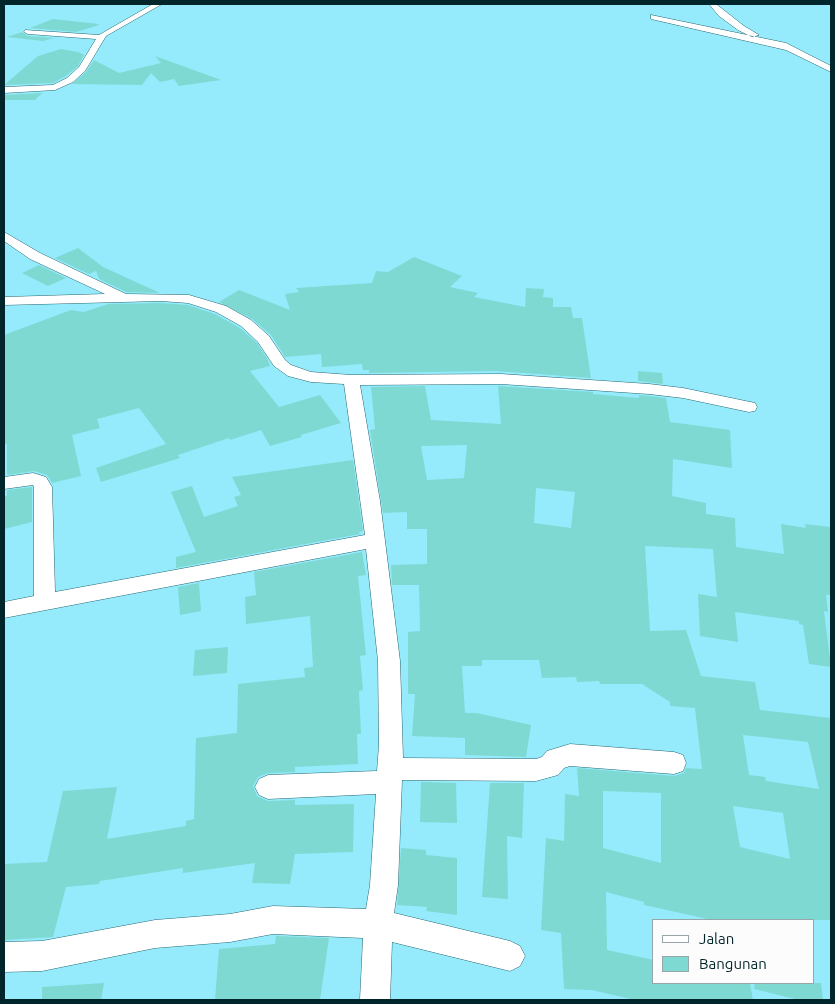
<!DOCTYPE html>
<style>
body{margin:0}
#map{position:relative;width:835px;height:1004px;overflow:hidden;background:#95ebfb;font-family:Ubuntu,sans-serif}
canvas{display:block}
.frame{position:absolute;inset:0;border:5px solid #00252a;pointer-events:none}
.legend{position:absolute;left:652px;top:919px;width:162px;height:65px;box-sizing:border-box;background:#fcfcfc;border:1px solid #97a6a8;margin:0;padding:6px 9px;list-style:none;font-size:15px;color:#00252a}
.legend li{display:flex;align-items:center;gap:10px;height:25px}
.legend b{width:25px;border:1px solid #97a6a8}
</style>
<div id="map">
<canvas width="835" height="1004"></canvas>
<div class="frame"></div>
<ul class="legend">
<li><b style="height:6px;background:#fff"></b>Jalan</li>
<li><b style="height:14px;background:#7ed9d3"></b>Bangunan</li>
</ul>
</div>
<script>
const c = document.querySelector('canvas').getContext('2d');
c.lineJoin = 'round';
function fill(path, color) {
  c.fillStyle = color;
  c.fill(path, 'evenodd');
}
function toPath(rows) {
  const path = new Path2D();
  for (const r of rows) {
    path.moveTo(r[0], r[1]);
    for (let i = 2; i < r.length; i += 2) path.lineTo(r[i], r[i + 1]);
  }
  return path;
}
function stroke(path, color, width, dash) {
  c.strokeStyle = color;
  c.lineWidth = width;
  c.lineCap = dash ? 'butt' : 'round';
  c.setLineDash(dash || []);
  c.stroke(path);
}
const building = toPath([
 [53,19,99,24,99,25,76,32,30,28],
 [22,32,28,36,54,38,43,41,7,37],
 [61,49,78,52,84,55,78,66,66,76,53,83,4,85,38,56],
 [155,56,221,80,179,86,174,79,160,82,151,73,142,85,72,84,86,72,94,60,119,73,161,63],
 [42,93,35,100,4,100,4,95],
 [78,248,103,267,160,293,126,292,99,279,96,271,89,274,55,258],
 [414,257,462,276,450,287,478,293,474,297,525,307,526,288,544,289,543,297,553,298,553,307,571,307,573,318,582,318,591,378,496,371,369,373,369,370,363,370,362,364,322,367,321,354,285,357,271,335,252,319,219,302,239,290,290,310,285,294,299,292,296,288,372,283,376,271,388,272],
 [39,265,66,278,48,286,22,273],
 [161,303,188,305,215,314,240,328,257,343,267,358,270,366,250,371,279,407,320,395,341,423,301,435,302,437,270,446,261,430,230,440,229,438,178,455,180,458,101,482,96,468,166,444,139,408,97,419,100,428,72,435,81,476,52,483,47,475,34,471,7,475,7,444,4,444,4,335,71,310,84,312,108,304],
 [638,371,662,373,663,384,638,381],
 [425,386,431,420,501,424,498,386,593,392,593,394,639,398,639,395,666,398,670,422,730,430,732,468,673,459,672,496,706,503,706,514,735,518,736,547,784,554,781,524,806,528,805,524,831,527,831,595,826,595,828,612,824,611,831,667,809,664,803,625,799,624,799,621,735,612,738,642,700,636,698,594,717,597,713,549,645,546,650,631,686,630,701,676,755,682,760,710,831,718,831,920,712,920,644,905,644,902,606,892,607,950,654,960,654,983,750,983,753,1000,635,1000,592,990,564,989,561,933,541,930,546,838,564,841,565,794,579,796,577,768,674,776,684,773,686,768,702,769,695,708,670,706,670,702,642,684,600,684,599,681,577,682,576,677,542,678,539,660,482,660,482,666,462,666,465,713,477,713,531,725,526,757,465,755,465,738,412,736,415,694,408,694,408,632,420,631,419,585,392,585,391,565,427,564,427,529,407,529,407,512,383,513,370,430,375,429,371,387],
 [467,445,464,478,427,480,421,446],
 [536,488,575,492,571,528,534,523],
 [743,735,808,742,819,789,766,781,765,777,749,775],
 [603,791,661,793,661,863,603,848],
 [733,806,783,813,790,859,740,847],
 [353,460,363,531,359,532,360,534,176,568,176,557,196,552,171,492,192,486,204,517,238,506,234,497,241,495,232,477],
 [32,487,32,522,4,529,4,496,7,496,7,490],
 [362,552,366,575,358,576,366,655,360,656,363,690,359,691,361,734,357,734,358,764,295,767,295,772,268,773,258,777,253,786,257,796,268,801,295,800,295,805,354,804,353,852,295,854,290,884,252,883,255,863,183,873,183,868,100,881,99,884,66,887,53,937,4,940,4,864,47,862,63,791,117,787,107,839,186,826,186,821,194,819,196,738,237,733,238,684,305,677,304,668,313,667,310,616,246,624,245,597,256,595,254,572],
 [199,583,201,611,180,615,178,587],
 [228,647,227,673,193,676,195,650],
 [421,782,456,783,457,823,420,822],
 [490,783,524,783,522,838,507,836,508,899,482,897],
 [401,848,426,850,426,855,457,858,457,915,426,911,427,907,397,905],
 [276,936,329,938,320,1000,215,1000,219,949,275,944],
 [104,983,101,1000,42,1000,42,987],
 [755,983,821,983,823,1000,799,1000,754,989]
]);
const street = toPath([
 [153,4,162,4,106,36,85,71,73,82,55,90,4,93,4,87,53,85,67,78,79,67,96,39,28,34,24,32,25,30,99,35,153,4],
 [709,4,716,4,744,26,759,35,752,37,738,30,719,16,709,4],
 [651,15,786,43,831,66,831,72,786,50,651,19,651,15],
 [4,232,40,253,126,294,189,295,226,306,251,320,269,336,285,360,291,365,311,372,351,375,501,374,649,384,683,388,755,403,757,407,755,411,749,412,683,398,649,394,501,384,360,385,380,501,400,661,403,758,536,759,542,757,547,751,570,744,674,752,683,755,686,763,683,771,674,774,570,766,564,768,558,775,536,781,402,780,398,885,394,913,510,941,520,946,525,956,520,966,510,971,392,942,390,1000,360,1000,363,938,273,934,230,942,155,948,42,971,4,972,4,942,42,941,155,920,230,914,273,906,366,909,370,885,376,794,268,799,259,795,255,787,259,779,268,775,377,771,379,745,378,661,366,549,4,618,4,602,34,596,34,487,33,485,4,489,4,477,33,473,46,477,52,487,55,592,365,535,344,384,311,382,288,376,274,366,258,342,241,326,216,312,188,303,161,301,4,305,4,297,105,294,30,259,4,241,4,232]
]);
fill(building, '#7ed9d3');
stroke(street, '#296771', 1);
fill(street, '#fff');
</script>
